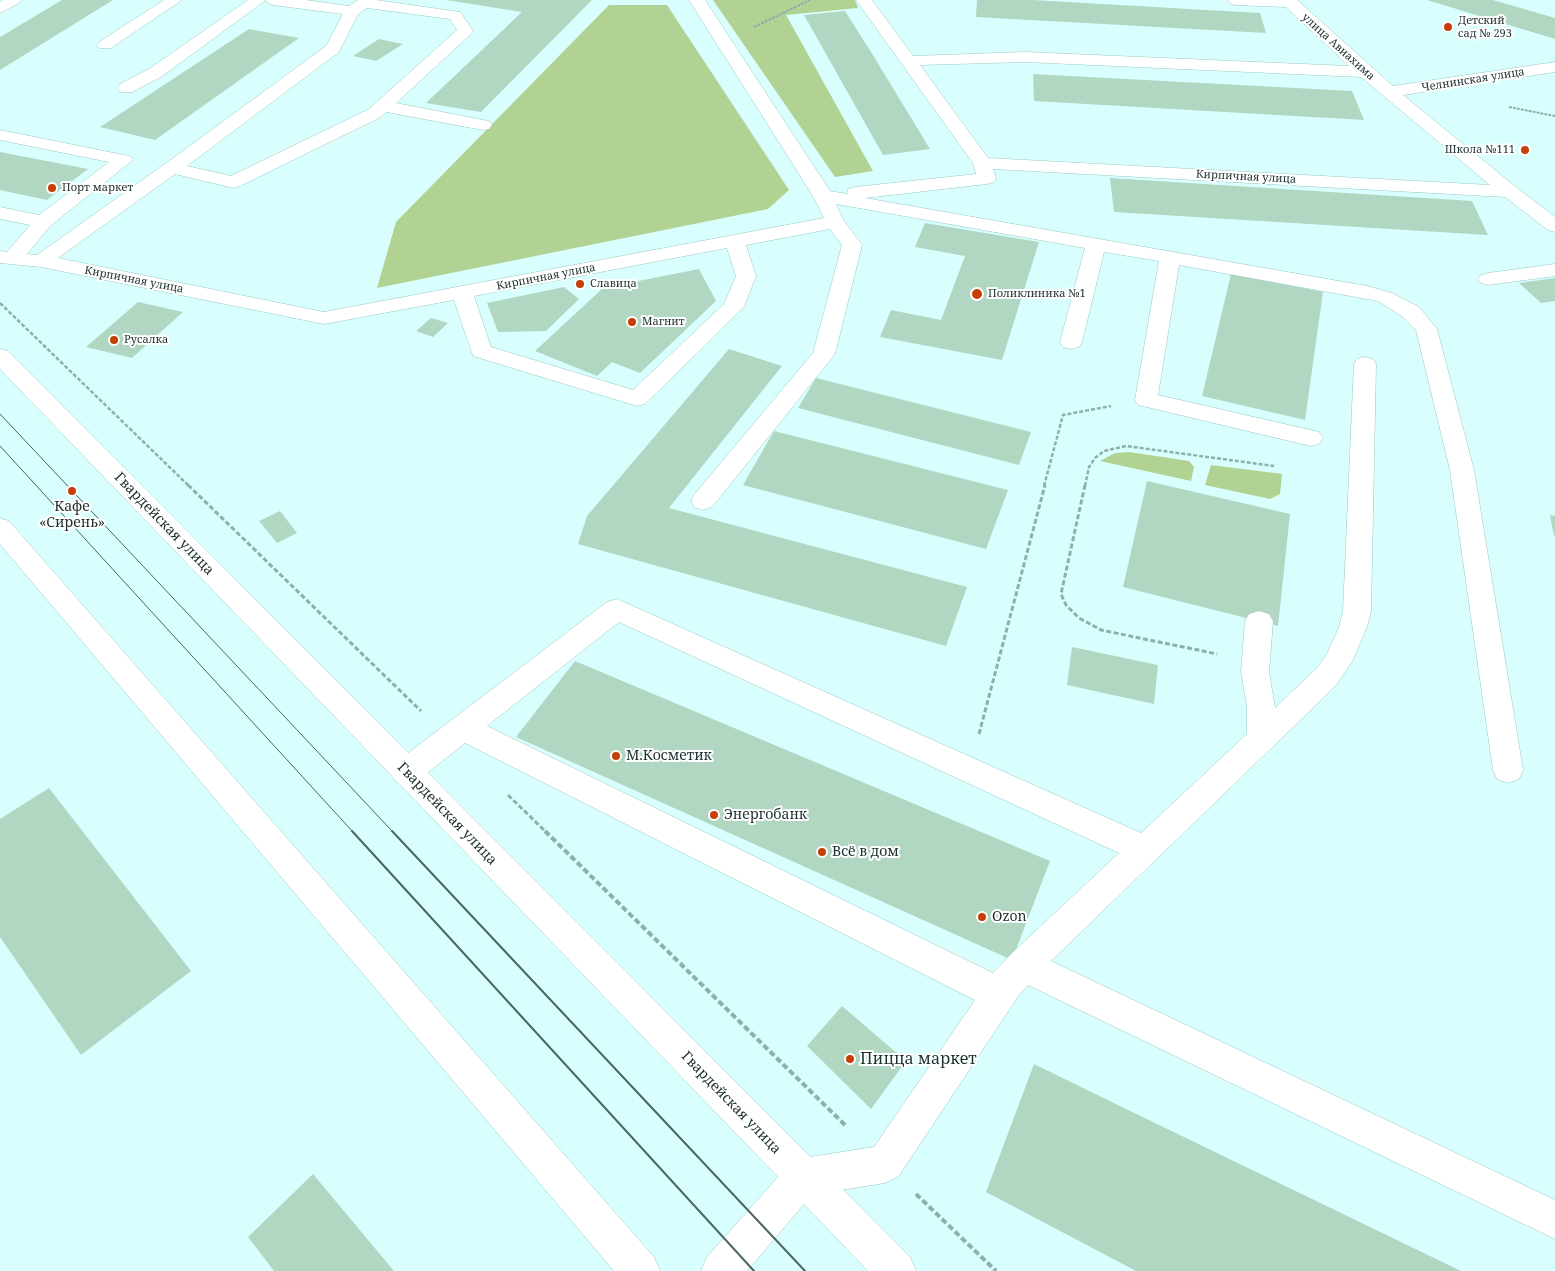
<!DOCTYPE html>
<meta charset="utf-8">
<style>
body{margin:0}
canvas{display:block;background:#d8fffd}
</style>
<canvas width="1555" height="1271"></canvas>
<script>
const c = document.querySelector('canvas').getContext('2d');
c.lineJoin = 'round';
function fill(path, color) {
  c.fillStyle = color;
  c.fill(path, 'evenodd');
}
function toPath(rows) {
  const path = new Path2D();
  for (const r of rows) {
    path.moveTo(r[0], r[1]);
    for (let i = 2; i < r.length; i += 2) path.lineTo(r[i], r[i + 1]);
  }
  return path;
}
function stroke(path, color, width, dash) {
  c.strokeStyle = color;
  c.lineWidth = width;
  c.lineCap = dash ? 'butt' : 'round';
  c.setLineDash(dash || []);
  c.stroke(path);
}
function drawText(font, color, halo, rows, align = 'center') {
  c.font = font + ' "Noto Serif",serif';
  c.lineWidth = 4;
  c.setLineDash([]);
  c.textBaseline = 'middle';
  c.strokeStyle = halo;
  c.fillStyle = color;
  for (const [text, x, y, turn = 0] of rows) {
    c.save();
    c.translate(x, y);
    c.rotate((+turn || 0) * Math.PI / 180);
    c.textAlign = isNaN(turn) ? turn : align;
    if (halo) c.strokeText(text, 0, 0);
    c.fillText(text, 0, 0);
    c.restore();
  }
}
const green = toPath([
 [713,0,855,0,858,8,786,15,873,171,835,177],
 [609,5,667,5,789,190,768,209,377,288,396,222],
 [1129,452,1189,461,1194,467,1191,481,1100,461,1115,453],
 [1211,465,1282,474,1280,494,1270,499,1205,485]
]);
const building = toPath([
 [62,0,113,0,0,70,0,37],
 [446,0,592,0,481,112,426,103,522,12],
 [977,0,1032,0,1260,13,1266,33,976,17],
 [1427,0,1493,0,1555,18,1555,39],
 [845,11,871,52,930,149,883,155,804,15],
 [249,29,299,38,155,140,100,127],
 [379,39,403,44,376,61,353,56],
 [1033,74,1352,91,1364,120,1034,101],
 [0,152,88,169,47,200,0,190],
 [1110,178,1472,201,1488,235,1114,212],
 [925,223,1039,242,1002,360,880,337,891,310,941,320,965,256,915,247],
 [699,269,716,301,640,373,612,362,597,376,535,351,603,288],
 [1231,274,1323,292,1305,420,1202,396],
 [1555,278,1555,301,1541,303,1519,283],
 [564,287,579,299,546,331,498,332,487,303],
 [138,302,183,312,132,358,86,347],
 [431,318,448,323,433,337,416,331],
 [729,349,782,366,669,508,967,587,946,646,578,544,587,516],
 [816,378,1031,432,1019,465,798,408],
 [774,431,1008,490,986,549,743,485],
 [1147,481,1290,514,1278,626,1123,587],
 [280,511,297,533,277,543,259,521],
 [1550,515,1555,516,1555,535,1554,536],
 [1072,647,1158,665,1154,704,1067,685],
 [575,661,1050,861,1012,960,516,737],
 [49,788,191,971,81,1055,0,937,0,819],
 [842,1006,906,1061,871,1109,807,1046],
 [1034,1064,1124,1108,1461,1271,1136,1271,986,1192],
 [313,1174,394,1271,274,1271,248,1237]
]);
const pathFar3 = toPath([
 [754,27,810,0],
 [1509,107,1555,116]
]);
const pathFar2 = toPath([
 [0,303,189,486],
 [1044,486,1063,415,1111,406],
 [1085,486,1089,467,1095,458,1104,451,1126,446,1274,466]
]);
const pathFar1 = toPath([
 [188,485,421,711],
 [1085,485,1061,594,1066,605,1079,618,1101,630,1217,654],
 [979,734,1045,485],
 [508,795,546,832]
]);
const path = toPath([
 [545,831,845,1125],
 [916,1194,996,1271]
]);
const minor = toPath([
 [3,0,22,0,19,3,0,13,0,2,3,0],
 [164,0,182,0,111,48,99,48,97,45,99,42,164,0],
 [248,0,306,0,349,6,358,0,376,0,460,12,473,31,471,34,396,103,483,120,489,121,492,125,489,129,483,130,386,112,381,117,240,186,233,188,175,174,58,258,324,312,824,218,813,196,689,0,705,0,830,191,847,194,848,189,855,187,976,174,973,163,856,0,872,0,913,56,1025,52,1349,66,1286,7,1235,5,1230,3,1227,0,1297,0,1393,86,1555,62,1555,72,1403,95,1517,188,1555,217,1555,232,1548,230,1505,197,993,169,996,178,994,182,987,184,865,198,1367,286,1392,293,1419,307,1437,329,1474,470,1523,770,1519,779,1508,783,1497,779,1493,770,1450,470,1416,330,1403,317,1378,301,1179,265,1158,395,1319,432,1323,438,1319,444,1311,446,1138,405,1135,400,1159,261,1104,252,1082,342,1079,347,1071,349,1063,347,1060,342,1085,248,836,204,844,221,862,245,835,354,712,507,703,510,694,507,691,501,694,495,813,353,842,245,830,229,746,245,756,276,744,307,645,404,637,406,473,356,454,300,324,324,41,267,0,263,0,251,7,252,30,225,0,219,0,207,39,215,109,162,0,140,0,130,124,155,130,156,133,160,50,226,27,254,37,255,165,164,326,46,343,14,273,5,268,3,266,0,161,77,132,92,120,92,118,88,120,84,149,69,248,0],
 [367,8,450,19,457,30,369,109,231,176,187,166,339,52,358,14,367,8],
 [1025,62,1361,77,1490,185,988,158,920,65,1025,62],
 [727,248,736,276,724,304,633,390,491,347,474,296,727,248],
 [1555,264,1555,276,1488,285,1481,283,1478,279,1481,275,1488,273,1555,264],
 [1365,357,1373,359,1376,364,1371,611,1367,627,1353,660,1337,684,1320,701,1051,961,1555,1200,1555,1239,1028,985,1019,995,898,1177,885,1183,803,1196,790,1190,784,1177,790,1164,803,1158,874,1147,975,1000,465,743,417,781,406,785,395,781,391,772,395,763,607,602,617,599,1141,833,1247,734,1247,706,1241,672,1245,621,1249,614,1259,611,1269,614,1273,621,1269,672,1275,708,1317,668,1327,654,1339,627,1343,611,1354,364,1357,359,1365,357],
 [619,622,1119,853,1011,954,993,973,487,726,619,622]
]);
const major = toPath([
 [0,349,8,351,910,1257,916,1271,868,1271,804,1204,747,1271,701,1271,707,1257,778,1177,0,369,0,349],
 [0,518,9,521,654,1257,660,1271,614,1271,0,544,0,518]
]);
const tramFar1 = toPath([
 [0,414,393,832],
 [0,446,353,832]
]);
const tram = toPath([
 [352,831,754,1271],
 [392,831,805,1271]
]);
const markers = [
 [1448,27,5,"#c63f07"],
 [1525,150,5,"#c63f07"],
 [52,188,5,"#c63f07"],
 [580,284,5,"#c63f07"],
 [977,294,6,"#c63f07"],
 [632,322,5,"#c63f07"],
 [114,340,5,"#c63f07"],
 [72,491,5,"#c63f07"],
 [616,756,5,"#c63f07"],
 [714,815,5,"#c63f07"],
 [822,852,5,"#c63f07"],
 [982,917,5,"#c63f07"],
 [850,1059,5,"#c63f07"]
];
const farPoinames = [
 ["Детский",1458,21],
 ["сад № 293",1458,34],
 ["Школа №111",1515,150,"right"],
 ["Порт маркет",62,188],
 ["Славица",590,284],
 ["Поликлиника №1",988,294],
 ["Магнит",642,322],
 ["Русалка",124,340]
];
const farStreetnames = [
 ["улица Авиахима",1338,47,42],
 ["Челнинская улица",1473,80,-9],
 ["Кирпичная улица",1246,177,3],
 ["Кирпичная улица",546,277,-11],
 ["Кирпичная улица",134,280,11]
];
const poiNames = [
 ["Кафе",72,507,"center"],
 ["«Сирень»",72,523,"center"],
 ["М.Косметик",626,756],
 ["Энергобанк",724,815],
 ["Всё в дом",832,852],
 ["Ozon",992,917]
];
const streetNames = [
 ["Гвардейская улица",164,524,46],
 ["Гвардейская улица",447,814,46],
 ["Гвардейская улица",731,1103,46]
];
const nearPoinames = [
 ["Пицца маркет",860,1059]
];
fill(green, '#b1d293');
fill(building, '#b1d7c3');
stroke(minor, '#99c7c5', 1);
stroke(major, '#99c7c5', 1);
stroke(pathFar3, '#8fafad', 2, [3, 1]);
stroke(pathFar2, '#8fafad', 2.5, [4, 2]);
stroke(pathFar1, '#8fafad', 3, [5, 2.5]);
stroke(path, '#8fafad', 4, [6, 3]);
fill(minor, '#fff');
fill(major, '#fff');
stroke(tramFar1, '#4c6463', 1);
stroke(tram, '#4c6463', 2);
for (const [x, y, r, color] of markers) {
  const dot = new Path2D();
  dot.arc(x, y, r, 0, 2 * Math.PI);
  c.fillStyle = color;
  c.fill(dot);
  stroke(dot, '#fff', 2);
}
drawText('11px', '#1e3131', '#fff', farPoinames, 'left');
drawText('11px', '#1e3131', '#fff', farStreetnames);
drawText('14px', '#1e3131', '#fff', poiNames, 'left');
drawText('14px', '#1e3131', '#fff', streetNames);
drawText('16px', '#1e3131', '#fff', nearPoinames, 'left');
</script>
